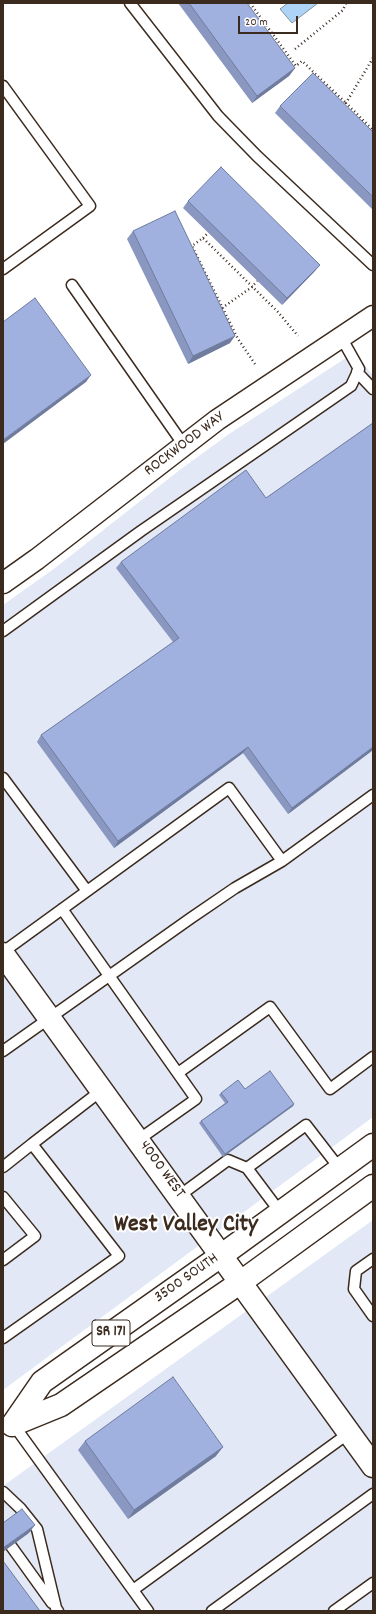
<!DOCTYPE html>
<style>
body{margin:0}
#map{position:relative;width:376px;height:1614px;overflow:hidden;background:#fff;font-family:Dekko,sans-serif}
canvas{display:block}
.frame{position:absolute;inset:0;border:4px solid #3b2a1e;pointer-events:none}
.scale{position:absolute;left:238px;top:16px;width:60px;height:18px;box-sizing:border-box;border:2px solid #3b2a1e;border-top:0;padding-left:5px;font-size:12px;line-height:14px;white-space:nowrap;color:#3b2a1e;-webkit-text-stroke:3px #fff;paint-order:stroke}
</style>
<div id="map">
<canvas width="376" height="1614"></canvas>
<div class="frame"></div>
<div class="scale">20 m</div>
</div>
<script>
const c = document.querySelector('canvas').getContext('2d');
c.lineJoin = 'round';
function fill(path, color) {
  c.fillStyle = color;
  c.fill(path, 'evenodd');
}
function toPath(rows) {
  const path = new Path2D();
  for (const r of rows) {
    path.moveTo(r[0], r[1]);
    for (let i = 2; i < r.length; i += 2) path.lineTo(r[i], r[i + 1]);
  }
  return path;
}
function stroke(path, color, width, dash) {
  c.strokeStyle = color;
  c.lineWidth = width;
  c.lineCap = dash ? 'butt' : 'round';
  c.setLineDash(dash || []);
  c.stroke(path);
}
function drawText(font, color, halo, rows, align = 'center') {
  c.font = font + ' Dekko,sans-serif';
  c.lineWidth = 4;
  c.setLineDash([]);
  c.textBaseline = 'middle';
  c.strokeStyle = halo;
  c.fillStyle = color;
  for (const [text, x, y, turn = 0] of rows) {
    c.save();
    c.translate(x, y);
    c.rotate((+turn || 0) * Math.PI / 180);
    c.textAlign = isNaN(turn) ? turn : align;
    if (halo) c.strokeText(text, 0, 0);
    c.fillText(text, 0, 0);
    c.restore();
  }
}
const built = toPath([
 [355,352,373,376,373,1117,3,1390,3,605,55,568,181,469,229,434],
 [373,1220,373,1611,3,1611,3,1486]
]);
const water = toPath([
 [288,3,318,3,292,23,280,9,288,3]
]);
const path = toPath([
 [250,3,296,66,302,61,346,103],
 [295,49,343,10,346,3],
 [373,58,346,103,373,130],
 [203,238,208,233],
 [222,308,252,287,257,281],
 [255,364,238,339,192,246,203,238,278,312,298,336]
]);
const service = toPath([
 [130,3,218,116,257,156,373,265],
 [3,86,90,206,3,269],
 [72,285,183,444],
 [357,372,373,389],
 [3,631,141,531,351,386,359,369,341,337],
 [3,778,87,891],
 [62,909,196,1099,138,1140],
 [3,952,229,788,282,861,373,795],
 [3,1051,191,918,235,888,282,861],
 [178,1073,270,1007,330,1089,373,1057],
 [3,1167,32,1144],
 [247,1168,306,1125,340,1169],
 [179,1196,228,1160,247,1168,280,1212],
 [3,1197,35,1236,3,1260],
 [373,1259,356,1271,354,1289,373,1316],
 [3,1338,119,1256,32,1144,102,1090],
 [13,1424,148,1611],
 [3,1492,21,1509,37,1529,56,1608,58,1611],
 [11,1546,52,1603],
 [133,1590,349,1433],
 [212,1611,373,1494],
 [334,1611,373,1583]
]);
const minor = toPath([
 [3,583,37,559,217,420,373,316]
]);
const tertiary = toPath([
 [3,954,373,1466]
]);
const primary = toPath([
 [13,1424,42,1382,222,1255,373,1145],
 [12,1425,61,1405,241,1282,373,1186]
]);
const wall = toPath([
 [178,3,247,3,295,68,289,76,252,103],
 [280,106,373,132,373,210,275,113],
 [188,201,320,265,314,272,282,305,183,208],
 [133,231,230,343,188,364,127,239],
 [373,423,373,750,288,814,243,753,114,848,37,742,41,735,173,642,116,568,121,562,266,498],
 [245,1089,294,1104,293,1106,223,1157,199,1123,201,1121,225,1103,219,1095,221,1093],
 [85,1441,216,1456,128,1519,78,1450]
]);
const shadedWall = toPath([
 [295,68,289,76,252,103,257,96],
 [320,265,314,272,282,305,287,298],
 [235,336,230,343,188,364,193,356],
 [91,375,86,382,3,444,3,440],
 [248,747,243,753,114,848,118,841],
 [373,747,373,750,288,814,292,808],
 [294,1104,293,1106,223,1157,225,1154],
 [223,1447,216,1456,128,1519,134,1510],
 [35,1525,29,1533,3,1552,3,1548]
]);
const building = toPath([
 [189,3,247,3,295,68,257,96,189,3],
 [313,73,373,132,373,197,280,106,313,73],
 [221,167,320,265,287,298,188,201,221,167],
 [175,211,235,336,193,356,133,231,175,211],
 [35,298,91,375,3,440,3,322,35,298],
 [373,423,373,747,292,808,248,747,118,841,41,735,179,638,121,562,246,470,266,498,373,423],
 [270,1071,294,1104,225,1154,201,1121,228,1102,221,1093,238,1080,245,1089,270,1071],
 [173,1377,223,1447,134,1510,85,1441,173,1377],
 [22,1509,35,1525,3,1548,3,1523,22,1509],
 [3,1561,40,1611,3,1611,3,1561]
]);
const shields = [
 [111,1333,38]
];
const shieldNames = [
 ["SR 171",111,1333]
];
const streetNames = [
 ["ROCKWOOD WAY",185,445,-37],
 ["4000 WEST",161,1170,54],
 ["3500 SOUTH",187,1279,-35]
];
const townNames = [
 ["West Valley City",186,1227]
];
fill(built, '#e2e8f6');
fill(water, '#add4f7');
stroke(water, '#7f90a0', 1);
stroke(service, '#3b2a1e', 13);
stroke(minor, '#3b2a1e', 23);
stroke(tertiary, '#3b2a1e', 25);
stroke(primary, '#3b2a1e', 25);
stroke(path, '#3b2a1e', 2.5, [1, 3]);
stroke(service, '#fff', 10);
stroke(minor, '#fff', 20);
stroke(tertiary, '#fff', 22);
stroke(primary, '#fff', 22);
fill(wall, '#8a98c1');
fill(shadedWall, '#707c9d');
fill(building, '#a0b1e0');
stroke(building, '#707c9d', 1);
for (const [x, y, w] of shields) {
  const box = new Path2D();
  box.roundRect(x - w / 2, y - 13, w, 26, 3);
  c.fillStyle = '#fff';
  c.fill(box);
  stroke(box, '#3b2a1e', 1);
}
drawText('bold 15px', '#3b2a1e', null, shieldNames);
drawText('16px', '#3b2a1e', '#fff', streetNames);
drawText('bold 24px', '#3b2a1e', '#fff', townNames);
</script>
